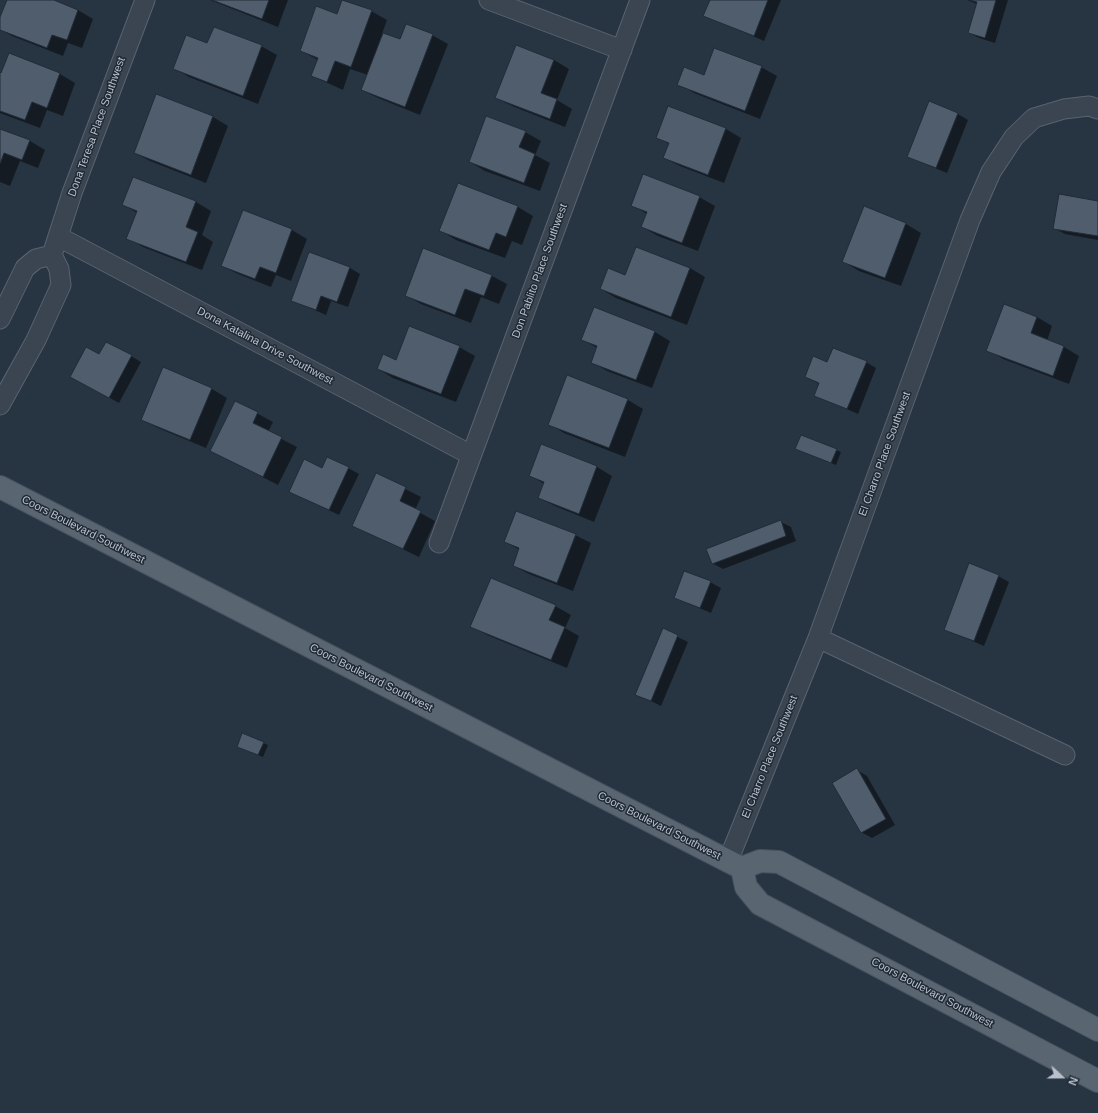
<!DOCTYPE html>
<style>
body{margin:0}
#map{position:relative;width:1098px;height:1113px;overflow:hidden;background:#273442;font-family:Helvetica,sans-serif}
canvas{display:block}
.north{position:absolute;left:1042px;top:1057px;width:40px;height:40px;-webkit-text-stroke:3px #202a37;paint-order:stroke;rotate:111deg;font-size:11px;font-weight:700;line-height:16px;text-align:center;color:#b9c1cc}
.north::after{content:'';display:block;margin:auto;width:14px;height:18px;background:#b9c1cc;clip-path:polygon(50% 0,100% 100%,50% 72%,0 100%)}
</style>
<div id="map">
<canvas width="1098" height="1113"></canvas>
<div class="north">N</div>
</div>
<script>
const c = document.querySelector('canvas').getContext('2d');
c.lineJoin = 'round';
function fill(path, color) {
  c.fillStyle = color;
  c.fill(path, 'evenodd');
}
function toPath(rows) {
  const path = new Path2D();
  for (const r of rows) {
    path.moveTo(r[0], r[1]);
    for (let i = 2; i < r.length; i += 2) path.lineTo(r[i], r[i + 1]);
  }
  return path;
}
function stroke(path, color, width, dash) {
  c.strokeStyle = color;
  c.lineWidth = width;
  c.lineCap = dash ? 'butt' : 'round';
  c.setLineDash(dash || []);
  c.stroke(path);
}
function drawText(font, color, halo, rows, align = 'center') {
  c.font = font + ' Helvetica,sans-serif';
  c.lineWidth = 3;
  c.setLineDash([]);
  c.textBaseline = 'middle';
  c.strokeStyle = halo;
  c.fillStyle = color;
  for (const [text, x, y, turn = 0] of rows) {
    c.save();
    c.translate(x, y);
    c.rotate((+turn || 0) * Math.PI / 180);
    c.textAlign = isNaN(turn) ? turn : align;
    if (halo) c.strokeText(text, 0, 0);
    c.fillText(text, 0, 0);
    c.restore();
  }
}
const shadow = toPath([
 [8,0,51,0,78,10,93,19,82,48,68,43,63,56,12,36,0,29,0,20],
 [210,0,288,0,278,27],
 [711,0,781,0,764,41,705,15],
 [967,0,1008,0,995,43,979,38,969,33,977,4],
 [371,11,387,20,382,34,400,41,432,35,448,44,420,115,378,98,362,90,368,75,350,69,343,90,312,76,318,60,301,51,338,15],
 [208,44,261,46,277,55,258,104,189,77,174,68],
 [9,55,60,74,75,83,63,116,47,110,40,128,0,113,0,73,2,74],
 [554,60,569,69,557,100,572,109,565,127,512,106,496,98],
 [761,67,777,76,760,119,694,93,679,84],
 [157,95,213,117,228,126,206,183,150,161,135,153],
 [669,107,726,129,741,138,724,183,680,166,664,158,669,144,657,137],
 [958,114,968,120,947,173,908,157],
 [0,130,30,141,45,150,38,168,20,161,10,186,0,182],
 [525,132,541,141,535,155,550,163,540,191,485,171,470,162],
 [134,179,196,202,211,211,202,235,213,242,202,270,143,247,128,238,137,213,124,205],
 [459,184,518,207,533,216,522,245,512,241,505,258,456,240,441,231],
 [699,197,715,206,698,251,658,236,642,227,647,214,632,205],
 [1098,202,1098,240,1065,234,1054,228],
 [864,208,906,224,921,233,901,286,859,271,844,262],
 [243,212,292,230,307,239,291,281,276,275,271,287,238,274,222,266],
 [310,253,350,268,360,274,348,307,331,301,326,315,292,300],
 [690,268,705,277,687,325,616,298,601,289],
 [492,276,507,284,499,304,481,297,471,323,421,304,406,295],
 [594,308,655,332,670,341,652,388,607,371,592,362,597,348,582,339],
 [1037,317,1052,326,1047,341,1064,347,1079,356,1069,384,1003,359,988,350],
 [459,347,475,356,456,402,393,378,378,369],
 [100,356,131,356,141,362,119,403,81,382],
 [866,362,876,368,858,414,815,395,819,384,806,377,828,363],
 [164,369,212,389,227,398,206,448,158,428,142,419],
 [567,377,628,400,643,409,625,457,564,433,549,424],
 [236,402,273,422,268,432,297,447,278,485,227,459],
 [542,446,597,467,612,476,594,522,555,506,539,498,544,484,530,475],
 [796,449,836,450,841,452,836,465],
 [348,468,359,474,339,515,301,497],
 [376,474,421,497,415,510,435,521,419,557,353,525],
 [781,522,791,527,796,541,723,569,712,563],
 [575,535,591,543,573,591,529,574,514,566,520,550,505,542],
 [998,576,1009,582,984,646,945,629],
 [710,582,721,588,711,613,675,598],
 [555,606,571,615,565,628,579,636,567,668,487,635,472,626],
 [663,630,688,642,661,706,637,694],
 [263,743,268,745,263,757,238,747],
 [857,770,867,776,895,825,872,838,861,832]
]);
const building = toPath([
 [7,0,54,0,78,10,67,40,52,35,47,48,0,30,0,17,7,0],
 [212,0,269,0,262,19,212,0],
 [342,0,372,10,351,67,335,61,327,82,311,76,318,58,300,51,316,6,337,14,342,0],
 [710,0,768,0,754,36,703,16,710,0],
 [970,0,996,0,985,38,968,33,977,2,970,0],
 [406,24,433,34,405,107,361,90,383,33,400,39,406,24],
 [214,27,262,45,243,96,173,69,186,35,207,43,214,27],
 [516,45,554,60,541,93,557,99,550,119,495,98,516,45],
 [714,48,762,66,745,111,677,85,684,67,704,75,714,48],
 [9,53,60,73,47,108,32,102,25,120,0,111,0,72,1,73,9,53],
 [156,94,213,116,191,175,134,153,156,94],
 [929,101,958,113,936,168,907,157,929,101],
 [668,106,726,128,708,175,663,158,669,143,656,138,668,106],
 [486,116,526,131,519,147,535,154,524,183,469,162,486,116],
 [0,129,30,140,22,160,4,153,0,164,0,129],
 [643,174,700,196,682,243,641,227,647,212,631,206,643,174],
 [133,177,196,201,186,227,198,232,186,262,126,239,137,211,122,205,133,177],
 [458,183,518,206,506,237,496,233,489,250,439,231,458,183],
 [1059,194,1098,201,1098,236,1053,229,1059,194],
 [864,206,906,223,885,278,842,262,864,206],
 [243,210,292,229,276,273,260,267,255,279,221,266,243,210],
 [636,247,690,268,671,317,600,289,608,268,625,275,636,247],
 [423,248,492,275,484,296,465,289,455,315,405,296,423,248],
 [309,252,350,267,337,302,321,296,316,310,291,301,309,252],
 [1004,304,1037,317,1031,333,1064,346,1053,376,986,351,1004,304],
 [594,307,655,331,636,380,591,363,597,346,581,340,594,307],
 [409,326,460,346,441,394,377,369,383,354,396,360,409,326],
 [106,342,132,355,109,398,70,377,86,347,99,354,106,342],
 [833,348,867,361,847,409,814,396,819,383,805,377,813,356,827,362,833,348],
 [163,367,212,388,190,440,141,420,163,367],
 [567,375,628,399,609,448,548,425,567,375],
 [235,401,258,412,253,423,282,437,263,477,210,451,235,401],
 [801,435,837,449,831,463,795,449,801,435],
 [541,444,597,466,579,514,538,498,544,482,529,476,541,444],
 [327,457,349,467,329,510,289,492,304,459,322,468,327,457],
 [376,473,406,487,400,501,421,511,403,549,352,526,376,473],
 [516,511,576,534,557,583,513,566,519,548,504,542,516,511],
 [781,520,786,536,712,564,706,549,781,520],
 [969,563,999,575,974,641,944,630,969,563],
 [684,571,711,581,700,608,674,598,684,571],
 [491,578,556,605,549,620,565,627,551,660,470,627,491,578],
 [663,628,678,635,651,701,635,695,663,628],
 [242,733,264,742,258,755,237,747,242,733],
 [857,768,886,819,861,833,832,783,857,768]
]);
const minor = toPath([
 [489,0,622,50],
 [59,237,471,455],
 [0,319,25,268,36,259,52,255],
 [0,405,36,340,61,285,59,269,52,255,72,193,145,0],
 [439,543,640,0],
 [818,638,1065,755],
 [728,861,818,638,970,220,991,172,1014,137,1034,118,1064,109,1089,106,1098,109]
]);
const primary = toPath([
 [0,487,728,861,742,868,760,861,779,862,1098,1030],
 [742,868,746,887,760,904,1098,1081]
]);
const streetNames = [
 ["Dona Teresa Place Southwest",97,127,-70],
 ["Don Pablito Place Southwest",540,271,-70],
 ["Dona Katalina Drive Southwest",265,346,28],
 ["El Charro Place Southwest",885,454,-70],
 ["Coors Boulevard Southwest",83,530,27],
 ["Coors Boulevard Southwest",371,678,27],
 ["El Charro Place Southwest",770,757,-68],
 ["Coors Boulevard Southwest",659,826,27],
 ["Coors Boulevard Southwest",932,993,28]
];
fill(shadow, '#0007');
fill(building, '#505d6d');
stroke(building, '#222c39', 1);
stroke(minor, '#5a636f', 21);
stroke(primary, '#48515e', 24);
stroke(minor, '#3b4552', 19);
stroke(primary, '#5a6572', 22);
drawText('11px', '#b9c1cc', '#202a37', streetNames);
</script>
